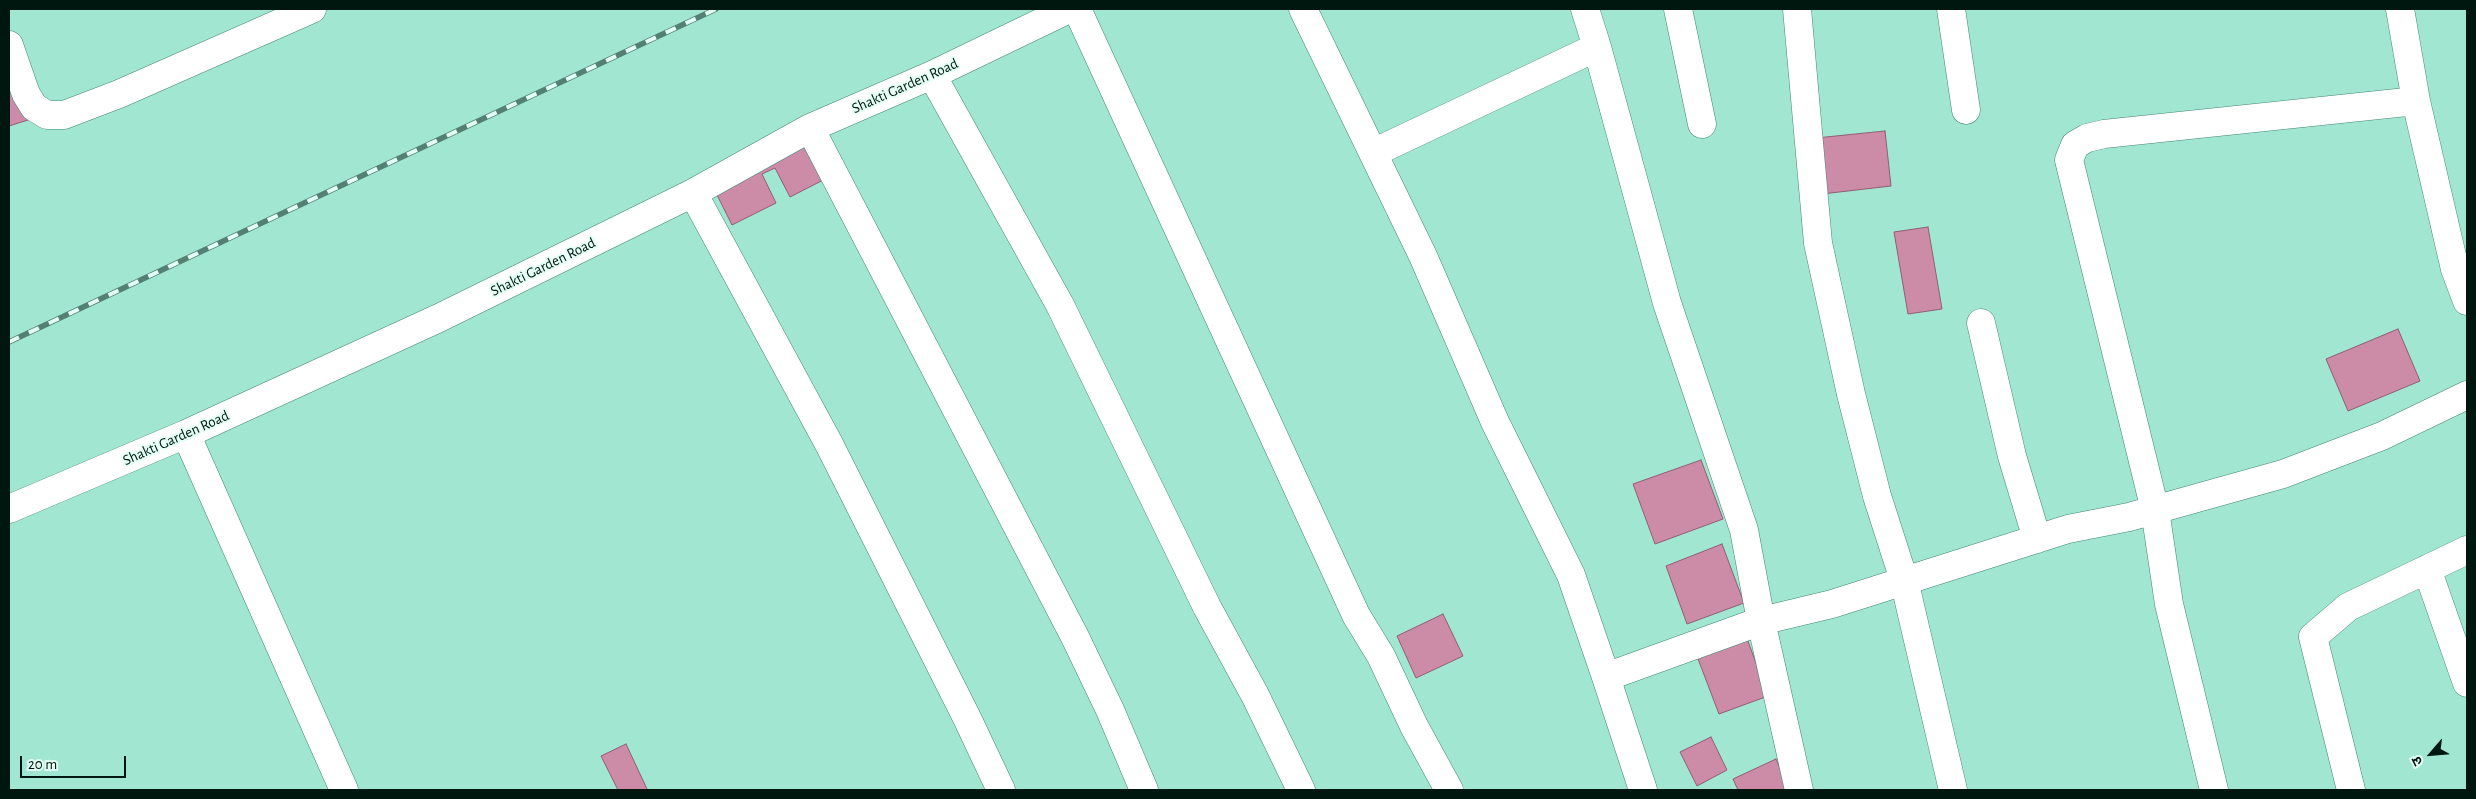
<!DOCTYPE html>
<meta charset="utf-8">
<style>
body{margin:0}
#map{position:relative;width:2476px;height:799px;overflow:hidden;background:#a1e6d0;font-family:"Alegreya Sans","Noto Sans Devanagari",sans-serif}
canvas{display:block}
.frame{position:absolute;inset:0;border:10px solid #001710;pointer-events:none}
.north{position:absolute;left:2406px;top:729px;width:50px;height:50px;-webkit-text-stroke:4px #e3fef4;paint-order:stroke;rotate:243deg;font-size:14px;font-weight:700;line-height:20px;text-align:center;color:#001710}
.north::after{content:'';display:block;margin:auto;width:18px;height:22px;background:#001710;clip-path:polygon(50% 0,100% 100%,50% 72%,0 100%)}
.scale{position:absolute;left:20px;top:756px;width:106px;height:22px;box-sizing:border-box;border:2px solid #001710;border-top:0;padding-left:6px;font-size:15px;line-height:18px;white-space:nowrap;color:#001710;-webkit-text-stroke:4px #e3fef4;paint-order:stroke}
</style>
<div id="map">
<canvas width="2476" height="799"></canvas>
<div class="frame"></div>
<div class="north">उ</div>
<div class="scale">20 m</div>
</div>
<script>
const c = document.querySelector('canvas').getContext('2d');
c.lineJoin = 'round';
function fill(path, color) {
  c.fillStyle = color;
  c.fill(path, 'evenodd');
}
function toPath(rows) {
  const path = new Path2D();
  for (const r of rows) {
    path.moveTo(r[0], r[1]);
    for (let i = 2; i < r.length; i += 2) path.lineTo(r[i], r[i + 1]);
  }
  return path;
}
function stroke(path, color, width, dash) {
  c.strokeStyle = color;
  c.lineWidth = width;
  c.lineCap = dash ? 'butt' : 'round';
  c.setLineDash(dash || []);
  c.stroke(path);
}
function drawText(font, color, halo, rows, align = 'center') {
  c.font = font + ' "Alegreya Sans",sans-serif';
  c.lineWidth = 4;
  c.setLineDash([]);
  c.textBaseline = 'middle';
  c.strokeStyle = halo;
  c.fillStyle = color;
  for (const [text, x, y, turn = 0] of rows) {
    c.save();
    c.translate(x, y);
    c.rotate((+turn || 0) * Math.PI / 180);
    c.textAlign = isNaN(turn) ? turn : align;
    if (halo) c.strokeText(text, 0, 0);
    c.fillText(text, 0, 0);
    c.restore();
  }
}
const building = toPath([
 [9,66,28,120,9,126,9,66],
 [1885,131,1891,186,1822,194,1816,138,1885,131],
 [814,137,833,175,790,197,775,168,762,174,776,203,732,225,713,187,814,137],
 [1928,227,1942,309,1908,314,1894,232,1928,227],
 [2398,329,2420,381,2348,411,2326,359,2398,329],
 [1701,460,1723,519,1655,544,1633,484,1701,460],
 [1722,544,1744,603,1687,624,1666,566,1722,544],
 [1443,614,1463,656,1416,678,1397,636,1443,614],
 [1745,633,1768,696,1719,714,1695,651,1745,633],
 [1711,737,1727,770,1697,786,1680,752,1711,737],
 [626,744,647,789,645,790,618,790,601,756,626,744],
 [1776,759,1790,790,1738,790,1733,779,1776,759]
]);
const minor = toPath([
 [1077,9,1356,615,1381,656,1414,726,1449,790],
 [1303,9,1423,256,1495,422,1571,575,1606,677],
 [1585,9,1597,47,1667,303,1744,530,1761,621,1799,790],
 [1678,9,1702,124],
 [1797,9,1818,243,1851,394,1877,496,1904,580,1953,790],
 [1951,9,1966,110],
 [2400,9,2416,101,2455,269,2467,301],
 [9,45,26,94,34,107,47,115,64,115,119,94,312,9],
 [932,75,1060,305,1207,607,1256,697,1301,790],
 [810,128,1075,637,1110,710,1144,790],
 [1373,153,1597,47],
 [693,193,829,444,967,718,1001,790],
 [1981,323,2012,456,2037,539],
 [186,434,344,790],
 [9,509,186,434,439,318,693,193,810,128,932,75,1069,9],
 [2427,569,2467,683],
 [1643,790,1606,677,1761,621,1832,604,2068,529,2129,517,2283,474,2382,436,2467,395],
 [2214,790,2169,604,2155,510,2069,160,2075,145,2087,138,2104,134,2416,101],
 [2351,790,2313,637,2348,607,2467,550]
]);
const rail = toPath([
 [9,342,716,9]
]);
const streetNames = [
 ["Shakti Garden Road",905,86,-24],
 ["Shakti Garden Road",543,267,-26],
 ["Shakti Garden Road",176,438,-24]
];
fill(building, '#cc8ca7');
stroke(building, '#915c73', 1);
stroke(minor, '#438774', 29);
stroke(minor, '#fff', 28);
stroke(rail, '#528172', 5.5);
stroke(rail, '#e3fef4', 4, [11]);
drawText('15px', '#001710', '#e3fef4', streetNames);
</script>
